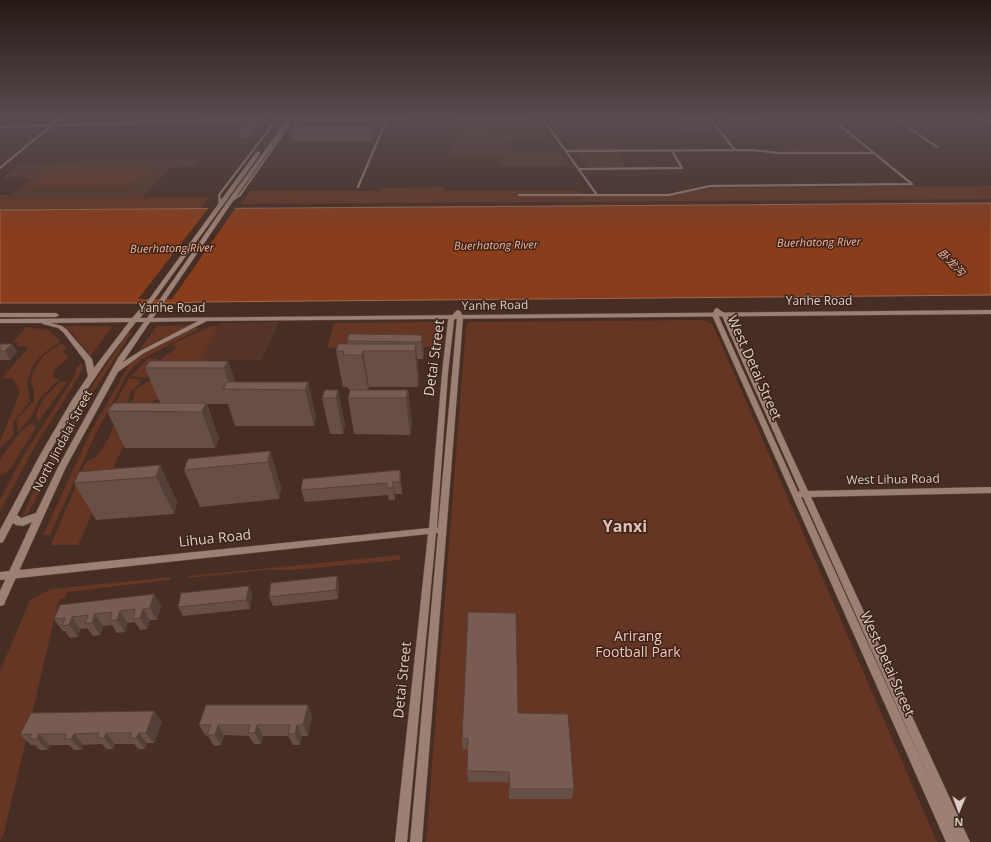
<!DOCTYPE html>
<meta charset="utf-8">
<style>
body{margin:0}
#map{position:relative;width:991px;height:842px;overflow:hidden;background:#472e24;font-family:"Open Sans",sans-serif}
canvas{display:block}
.north{position:absolute;left:939px;top:790px;width:40px;height:40px;-webkit-text-stroke:3px #3c241a;paint-order:stroke;rotate:181deg;font-size:11px;font-weight:700;line-height:16px;text-align:center;color:#decec7}
.north::after{content:'';display:block;margin:auto;width:14px;height:18px;background:#decec7;clip-path:polygon(50% 0,100% 100%,50% 72%,0 100%)}
</style>
<div id="map">
<canvas width="991" height="842"></canvas>
<div class="north">N</div>
</div>
<script>
const c = document.querySelector('canvas').getContext('2d');
c.lineJoin = 'round';
function fill(path, color) {
  c.fillStyle = color;
  c.fill(path, 'evenodd');
}
function toPath(rows) {
  const path = new Path2D();
  for (const r of rows) {
    path.moveTo(r[0], r[1]);
    for (let i = 2; i < r.length; i += 2) path.lineTo(r[i], r[i + 1]);
  }
  return path;
}
function stroke(path, color, width, dash) {
  c.strokeStyle = color;
  c.lineWidth = width;
  c.lineCap = dash ? 'butt' : 'round';
  c.setLineDash(dash || []);
  c.stroke(path);
}
function drawText(font, color, halo, rows, align = 'center') {
  c.font = font + ' "Open Sans","Noto Sans SC",sans-serif';
  c.lineWidth = 3;
  c.setLineDash([]);
  c.textBaseline = 'middle';
  c.strokeStyle = halo;
  c.fillStyle = color;
  for (const [text, x, y, turn = 0] of rows) {
    c.save();
    c.translate(x, y);
    c.rotate((+turn || 0) * Math.PI / 180);
    c.textAlign = isNaN(turn) ? turn : align;
    if (halo) c.strokeText(text, 0, 0);
    c.fillText(text, 0, 0);
    c.restore();
  }
}
const built = toPath([
 [455,119,534,120,548,140,508,141,512,151,560,151,570,166,501,166,501,158,449,158,452,145,457,144],
 [615,141,618,149,575,150,569,142],
 [859,147,865,152,787,153,783,148],
 [578,153,618,153,625,168,589,168],
 [200,158,192,166,171,167,143,197,7,198,31,179,1,179,20,164],
 [279,322,262,360,199,360,221,323]
]);
const green = toPath([
 [530,119,534,120,540,128,533,128,530,125,531,129,462,131,461,120],
 [146,168,128,186,27,187,51,169],
 [991,186,991,199,241,204,250,191,380,191,381,188,444,187,444,191,580,191,584,196,673,196,697,190,716,188],
 [0,195,10,195,8,198,208,197,201,208,0,210],
 [699,320,707,321,713,325,937,842,426,842,466,326,468,322,475,322],
 [439,322,444,325,441,347,327,348,334,323],
 [190,325,140,350,140,349,157,326],
 [65,326,109,326,112,327,91,356,72,333,63,327],
 [211,326,219,326,200,360,209,360,200,372,166,395,151,402,137,416,78,545,52,545,52,542,86,462,96,457,109,438,115,422,132,403,135,390,140,386,155,378,162,358,177,348,173,344],
 [26,327,48,330,61,341,44,353,33,365,27,382,30,401,13,422,14,435,0,448,0,442,20,392,13,379,2,378,29,347,16,346,19,343,12,343],
 [196,327,199,329,142,359,129,371,95,435,50,535,43,535,91,431,129,365,145,353],
 [132,332,82,410,28,514,22,516,44,470,87,393,128,333],
 [62,343,67,349,63,351,68,358,54,370,53,377,59,380,40,398,30,419,18,431,17,419,34,401,34,390,31,383,32,375,36,366,44,355],
 [149,358,158,359,151,376,144,378,131,376],
 [82,364,82,369,79,376,34,448,0,511,0,500,22,458,74,377,77,366],
 [129,378,141,380,138,381,141,383,130,392,127,407,110,413],
 [61,381,67,382,38,422,36,414,44,398],
 [30,424,35,425,36,428,10,469,0,476,0,459,21,431],
 [400,555,400,560,293,570,265,570,189,578,189,576],
 [171,577,170,580,67,592,65,598,59,599,4,833,0,842,0,671,30,600,51,589]
]);
const water = toPath([
 [991,203,991,295,199,302,174,303,0,303,0,210,991,203]
]);
const pier = toPath([
 [210,206,237,206,172,299,138,299]
]);
const minorFar1 = toPath([
 [543,119,597,195],
 [710,119,735,150],
 [832,119,912,184],
 [896,119,937,147],
 [982,119,991,124],
 [566,151,752,150,779,153,873,153],
 [0,168,59,119],
 [579,169,682,168,672,151],
 [358,187,387,119],
 [519,195,669,195,710,186,912,184],
 [220,201,219,195,277,119],
 [231,201,240,195,289,125]
]);
const minor = toPath([
 [220,200,220,203],
 [231,201,232,200]
]);
const tertiary = toPath([
 [237,119,263,119,261,120,0,128,0,126,237,119],
 [366,119,405,119,403,120,304,122,302,121,304,120,366,119],
 [717,308,727,315,808,491,991,487,991,493,811,497,970,842,946,842,712,315,715,309,717,308],
 [718,314,722,316,800,491,798,492,718,315,718,314],
 [801,497,803,497,935,791,801,497],
 [458,310,461,312,463,318,422,842,410,842,438,533,436,533,407,842,395,842,428,534,0,580,0,572,429,528,442,373,448,320,456,311,458,310],
 [457,317,457,318,438,528,437,527,448,373,454,320,457,317]
]);
const secondary = toPath([
 [277,119,332,119,330,120,291,120,231,204,153,318,991,310,991,314,207,321,144,353,118,372,66,467,5,602,4,605,0,606,0,591,32,522,23,526,16,525,13,523,3,542,0,543,0,530,40,455,72,400,88,376,85,361,63,332,58,328,43,324,42,323,0,323,0,319,132,318,150,298,256,152,260,152,260,154,154,300,140,318,147,318,227,202,287,120,277,119],
 [198,321,140,351,123,362,150,322,198,321],
 [129,322,94,368,92,359,67,330,62,326,51,323,129,322],
 [136,322,144,322,118,358,58,467,36,513,21,518,17,515,48,455,80,400,107,360,136,322],
 [0,313,56,313,59,315,56,317,0,317,0,313]
]);
const wall = toPath([
 [682,119,708,119,711,123,709,131,688,131,681,123],
 [724,119,762,119,760,127,729,127,724,121],
 [373,126,374,134,371,141,293,141,291,132],
 [259,130,252,138,240,138,239,132],
 [422,335,424,351,423,359,417,359,419,379,418,387,369,387,368,390,408,390,412,426,410,435,354,434,348,398,350,390,349,390,348,387,343,387,336,351,347,344,347,341],
 [0,344,12,344,17,352,10,360,0,360],
 [228,361,235,382,308,382,316,418,314,426,235,426,228,404,207,404,219,439,215,448,125,448,107,411,160,403,145,368],
 [338,390,345,426,343,434,330,434,322,398],
 [270,451,281,488,279,499,200,507,184,470],
 [160,465,177,502,174,514,96,520,74,483],
 [400,470,402,494,395,494,395,500,389,500,388,495,305,502,301,490],
 [337,576,339,585,338,599,273,606,269,597],
 [249,586,252,594,250,609,183,616,178,607],
 [161,606,157,620,150,620,147,629,140,630,135,622,127,623,125,632,117,633,112,625,103,626,100,635,93,636,87,628,80,629,78,637,70,638,65,631,63,631,54,619],
 [154,711,162,722,154,743,147,743,145,749,138,749,134,744,115,744,113,749,106,749,102,744,83,745,81,750,74,750,69,745,50,745,47,750,40,750,35,745,31,745,20,735],
 [518,713,574,789,572,799,509,799,509,782,468,782,467,771,468,749,463,749,462,738],
 [312,716,308,736,302,736,300,745,293,745,288,736,263,736,261,744,254,744,249,736,224,735,221,745,214,746,208,736,206,736,199,725]
]);
const shadedWall = toPath([
 [257,124,259,130,252,138,251,132],
 [373,126,374,134,371,141,370,132],
 [422,335,424,351,423,359,421,342],
 [12,344,17,352,10,360,5,351],
 [416,344,419,379,418,387,415,351],
 [363,351,369,387,368,390,362,355],
 [228,361,237,390,231,390,224,368],
 [308,382,316,418,314,426,305,390],
 [338,390,345,426,343,434,336,398],
 [408,390,412,426,410,435,406,398],
 [206,403,219,439,215,448,202,412],
 [270,451,281,488,279,499,268,462],
 [160,465,177,502,174,514,156,477],
 [400,470,402,494,400,482],
 [393,482,395,494,395,500,393,488],
 [337,576,339,585,338,599,336,590],
 [249,586,252,594,250,609,246,600],
 [154,594,161,606,157,620,150,608],
 [143,609,150,620,147,629,140,618],
 [120,611,127,623,125,632,117,620],
 [95,614,103,626,100,635,92,623],
 [72,617,80,629,78,637,69,625],
 [308,705,312,716,308,736,303,725],
 [154,711,162,722,154,743,146,733],
 [218,725,224,735,221,745,215,735],
 [257,725,263,736,261,744,255,733],
 [297,725,302,736,300,745,295,734],
 [106,733,115,744,113,749,104,738],
 [139,733,147,743,145,749,136,738],
 [39,734,50,745,47,750,37,739],
 [74,734,83,745,81,750,71,739]
]);
const building = toPath([
 [686,119,708,119,711,123,690,123,686,119],
 [249,121,257,124,251,132,239,132,249,121],
 [296,125,373,126,370,132,291,132,296,125],
 [349,334,422,335,421,342,347,341,349,334],
 [0,344,12,344,5,351,0,351,0,344],
 [338,344,416,344,415,351,363,351,362,355,343,355,344,351,336,351,338,344],
 [150,361,228,361,224,368,145,368,150,361],
 [227,382,308,382,305,390,223,389,227,382],
 [325,390,338,390,336,398,322,398,325,390],
 [350,390,408,390,406,398,348,398,350,390],
 [114,403,206,403,202,412,107,411,114,403],
 [270,451,268,462,184,470,188,459,270,451],
 [160,465,156,477,74,483,79,472,160,465],
 [400,470,400,482,393,482,393,488,387,488,387,483,301,490,303,479,400,470],
 [337,576,336,590,269,597,271,583,337,576],
 [249,586,246,600,178,607,181,593,249,586],
 [154,594,150,608,143,609,140,618,133,619,135,609,120,611,117,620,110,621,112,612,95,614,92,623,85,624,88,615,72,617,69,625,62,626,65,618,54,619,60,605,154,594],
 [468,612,516,613,518,713,568,714,574,789,510,789,509,772,467,771,468,739,462,738,468,612],
 [206,705,308,705,303,725,297,725,295,734,288,734,290,725,257,725,255,733,248,733,250,725,218,725,215,735,207,735,211,725,199,725,206,705],
 [154,711,146,733,139,733,136,738,129,738,132,733,106,733,104,738,97,738,99,733,74,734,71,739,64,739,66,734,39,734,37,739,29,739,32,734,20,735,31,713,154,711]
]);
const farWaternames = [
 ["Buerhatong River",819,243,-1],
 ["Buerhatong River",496,246,-1],
 ["Buerhatong River",172,249,-1],
 ["卧龙沟",951,263,45]
];
const streetNames = [
 ["Yanhe Road",819,302],
 ["Yanhe Road",495,306,-1],
 ["Yanhe Road",172,309],
 ["North Jindalai Street",63,441,-62],
 ["West Lihua Road",893,480,-1]
];
const nearStreetnames = [
 ["Detai Street",435,358,-82],
 ["West Detai Street",754,368,66],
 ["Lihua Road",215,539,-6],
 ["West Detai Street",887,664,66],
 ["Detai Street",403,680,-84]
];
const nearParknames = [
 ["Arirang",638,637],
 ["Football Park",638,653]
];
const districtNames = [
 ["Yanxi",625,527]
];
fill(built, '#553528');
fill(green, '#643623');
fill(water, '#893d1b');
stroke(water, '#a2684f', 1);
fill(pier, '#472e24');
stroke(minorFar1, '#5e4a40', 2.5);
stroke(minor, '#5e4a40', 3.5);
stroke(tertiary, '#5e4a40', 1);
stroke(secondary, '#5e4a40', 1);
stroke(minorFar1, '#9d8074', 2);
stroke(minor, '#9d8074', 3);
fill(tertiary, '#9d8074');
fill(secondary, '#9d8074');
fill(wall, '#674f46');
fill(shadedWall, '#544039');
fill(building, '#785c51');
stroke(building, '#544039', 1);
const sky = c.createLinearGradient(0, 0, 0, 237);
sky.addColorStop(0, '#271914');
sky.addColorStop(0.5, '#584c50');
sky.addColorStop(1, '#584c5000');
c.fillStyle = sky;
c.fillRect(0, 0, 991, 237);
drawText('italic 11px', '#f9b69b', '#3c241a', farWaternames);
drawText('12px', '#decec7', '#3c241a', streetNames);
drawText('14px', '#decec7', '#3c241a', nearStreetnames);
drawText('14px', '#f5c8b6', '#3c241a', nearParknames);
drawText('bold 16px', '#e2c2b5', '#3c241a', districtNames);
</script>
